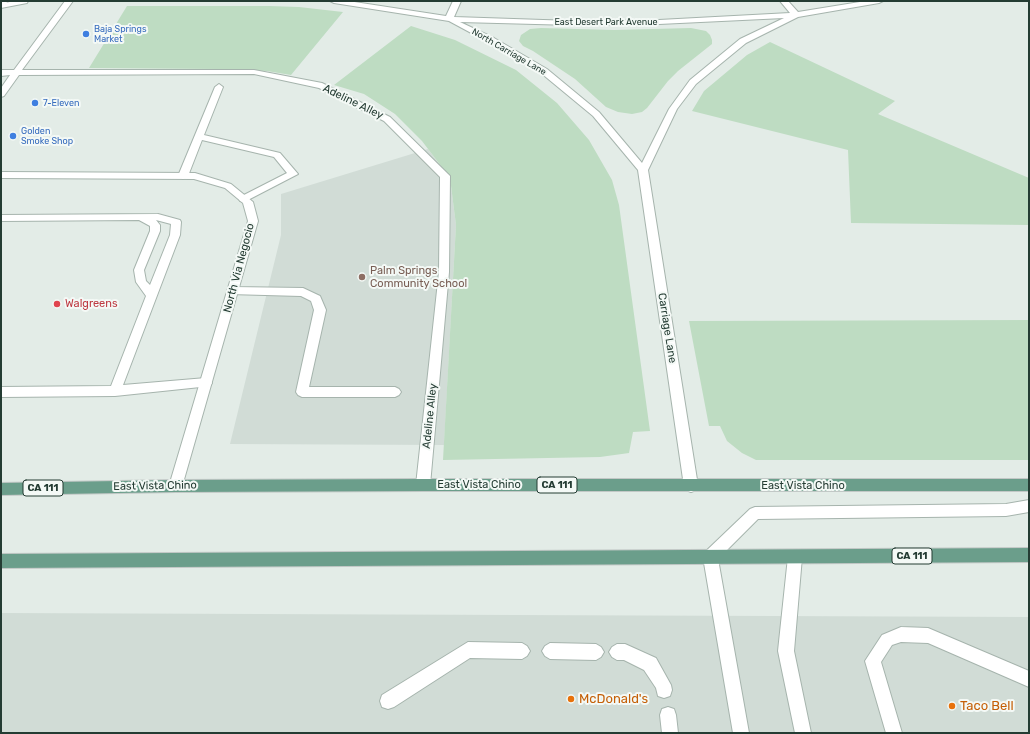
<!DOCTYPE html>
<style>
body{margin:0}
#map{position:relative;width:1030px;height:734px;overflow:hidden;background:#e3ece7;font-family:Rubik,sans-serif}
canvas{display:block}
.frame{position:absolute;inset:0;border:2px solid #243c33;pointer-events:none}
</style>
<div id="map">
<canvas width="1030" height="734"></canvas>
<div class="frame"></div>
</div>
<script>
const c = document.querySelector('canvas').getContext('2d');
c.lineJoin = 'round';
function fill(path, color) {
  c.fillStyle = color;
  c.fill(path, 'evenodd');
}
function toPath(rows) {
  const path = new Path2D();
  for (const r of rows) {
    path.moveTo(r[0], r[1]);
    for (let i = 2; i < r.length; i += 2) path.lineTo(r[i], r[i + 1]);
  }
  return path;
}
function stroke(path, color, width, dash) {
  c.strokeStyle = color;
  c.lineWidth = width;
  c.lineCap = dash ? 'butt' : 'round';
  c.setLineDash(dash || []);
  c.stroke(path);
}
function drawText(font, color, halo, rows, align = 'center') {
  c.font = font + ' Rubik,sans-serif';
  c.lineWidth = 4;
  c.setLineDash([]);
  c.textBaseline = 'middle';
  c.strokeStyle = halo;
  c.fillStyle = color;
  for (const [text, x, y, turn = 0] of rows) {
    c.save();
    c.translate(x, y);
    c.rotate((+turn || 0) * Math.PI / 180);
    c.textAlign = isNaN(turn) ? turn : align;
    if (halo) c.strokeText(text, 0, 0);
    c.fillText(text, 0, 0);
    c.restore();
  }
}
const built = toPath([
 [428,149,450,178,456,225,444,445,230,444,281,235,281,194],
 [1,613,1029,617,1029,733,1,733]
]);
const green = toPath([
 [127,6,270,6,299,7,343,12,291,75,267,71,216,69,89,68],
 [411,26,455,40,516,70,557,103,589,140,612,180,619,205,650,431,633,432,629,453,600,457,443,460,456,225,450,178,422,141,395,114,364,94,334,85],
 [541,28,614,30,691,28,706,31,710,35,712,40,712,44,678,71,668,81,647,108,642,112,632,114,618,112,606,107,575,79,533,51,523,46,519,41,521,35,530,29],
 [770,42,895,101,878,114,1029,178,1029,225,851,223,848,150,692,111,704,91,747,55],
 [1029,320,1029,460,756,460,742,453,727,441,720,426,709,426,689,321]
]);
const service = toPath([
 [65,1,73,1,22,70,254,70,322,83,390,117,448,174,450,176,449,272,430,485,428,489,423,491,418,489,416,485,439,272,440,177,384,121,319,88,254,74,19,75,4,96,1,97,1,88,10,75,1,76,1,70,14,70,65,1],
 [219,84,223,87,204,135,280,153,298,174,244,202,240,201,239,199,240,197,287,173,274,157,202,140,188,176,183,179,178,176,215,87,219,84],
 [158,214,180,220,181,222,180,235,123,385,206,378,210,380,212,383,210,386,115,396,1,397,1,387,111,386,146,296,136,282,134,270,150,231,150,226,139,220,1,221,1,215,158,214],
 [156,220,171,224,170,235,150,285,146,281,144,270,160,231,160,225,156,220],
 [233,287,303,288,320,296,326,310,309,387,395,387,399,389,401,392,399,395,395,397,302,397,298,395,296,392,314,310,311,301,301,296,229,294,227,291,229,288,233,287],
 [1029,500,1029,512,1006,516,758,519,718,559,749,733,733,733,703,557,705,552,750,509,755,507,1006,504,1029,500],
 [795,550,800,552,802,557,794,651,811,733,795,733,778,651,788,557,790,552,795,550],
 [901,627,928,628,1029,671,1029,687,928,643,901,642,892,645,881,662,902,733,886,733,865,661,882,635,901,627],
 [468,642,522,643,527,646,530,651,527,656,522,659,470,658,394,707,388,709,382,707,380,701,382,695,468,642],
 [550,643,596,644,601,647,604,652,601,657,596,660,550,659,545,656,542,651,545,646,550,643],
 [617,644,625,644,656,658,671,685,672,690,670,696,664,698,658,696,656,688,644,670,624,660,617,660,612,657,609,652,612,647,617,644],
 [668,707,674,709,676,715,678,733,662,733,660,715,662,709,668,707]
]);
const minor = toPath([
 [14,1,28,1,27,3,1,8,1,4,14,1],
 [330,1,348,1,446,16,453,1,461,1,454,17,573,21,659,20,790,13,780,1,788,1,798,12,866,1,883,1,879,3,798,17,746,43,696,84,677,109,648,170,698,486,696,490,691,492,686,490,684,486,638,170,593,116,541,73,488,42,449,21,334,3,330,1],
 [784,18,740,39,690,80,669,109,642,163,599,112,547,69,494,38,460,22,573,25,659,24,784,18],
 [1,172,195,173,231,184,253,202,258,221,181,490,176,492,171,490,169,486,248,221,243,203,225,188,194,179,1,178,1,172]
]);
const secondary = toPath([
 [1,1,9,1,1,7,1,1]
]);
const primary = toPath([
 [423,479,1029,479,1029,491,423,491,176,492,1,495,1,483,176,480,423,479],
 [1029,548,1029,562,1,568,1,554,1029,548]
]);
const markers = [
 [86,34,4,"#3f7fe0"],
 [35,103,4,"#3f7fe0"],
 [13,136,4,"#3f7fe0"],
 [362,277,4,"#8d6e63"],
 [57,304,4,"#e0444e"],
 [571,699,4,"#e8710a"],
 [952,706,4,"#e8710a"]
];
const farStreetnames = [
 ["East Desert Park Avenue",606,22],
 ["North Carriage Lane",509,52,30]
];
const farShopnames = [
 ["Baja Springs",94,29],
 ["Market",94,39],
 ["7-Eleven",43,103],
 ["Golden",21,131],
 ["Smoke Shop",21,141]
];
const shields = [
 [557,485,40],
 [43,488,40],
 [912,556,40]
];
const shieldNames = [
 ["CA 111",557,485],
 ["CA 111",43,488],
 ["CA 111",912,556]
];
const streetNames = [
 ["Adeline Alley",353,102,26],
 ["North Via Negocio",239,268,-75],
 ["Carriage Lane",667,328,81],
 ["Adeline Alley",430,416,-84],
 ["East Vista Chino",479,485],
 ["East Vista Chino",155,486,-1],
 ["East Vista Chino",803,486]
];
const educationNames = [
 ["Palm Springs",370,271],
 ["Community School",370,284]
];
const healthNames = [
 ["Walgreens",65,304]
];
const nearFoodnames = [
 ["McDonald's",579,699],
 ["Taco Bell",960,706]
];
fill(built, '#d1dcd6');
fill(green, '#bedcc2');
stroke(service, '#a6b4ad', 2);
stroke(minor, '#a6b4ad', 2);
stroke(secondary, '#a2b7ae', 2);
stroke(primary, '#c2c8c6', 2);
fill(service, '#fff');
fill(minor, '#fff');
fill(secondary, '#fff');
fill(primary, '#6b9e8b');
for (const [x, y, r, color] of markers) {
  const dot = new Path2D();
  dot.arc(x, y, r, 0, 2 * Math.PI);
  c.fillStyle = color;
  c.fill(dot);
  stroke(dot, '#f4f9f6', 1.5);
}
drawText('9px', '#243c33', '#f4f9f6', farStreetnames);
drawText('9px', '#366cbe', '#f4f9f6', farShopnames, 'left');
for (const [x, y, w] of shields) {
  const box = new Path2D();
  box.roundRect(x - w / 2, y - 8, w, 16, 3);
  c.fillStyle = '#f4f9f6';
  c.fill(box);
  stroke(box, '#243c33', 1);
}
drawText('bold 10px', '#243c33', null, shieldNames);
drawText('11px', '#243c33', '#f4f9f6', streetNames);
drawText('11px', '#785e54', '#f4f9f6', educationNames, 'left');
drawText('11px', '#be3a42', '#f4f9f6', healthNames, 'left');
drawText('13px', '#c56008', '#f4f9f6', nearFoodnames, 'left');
</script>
